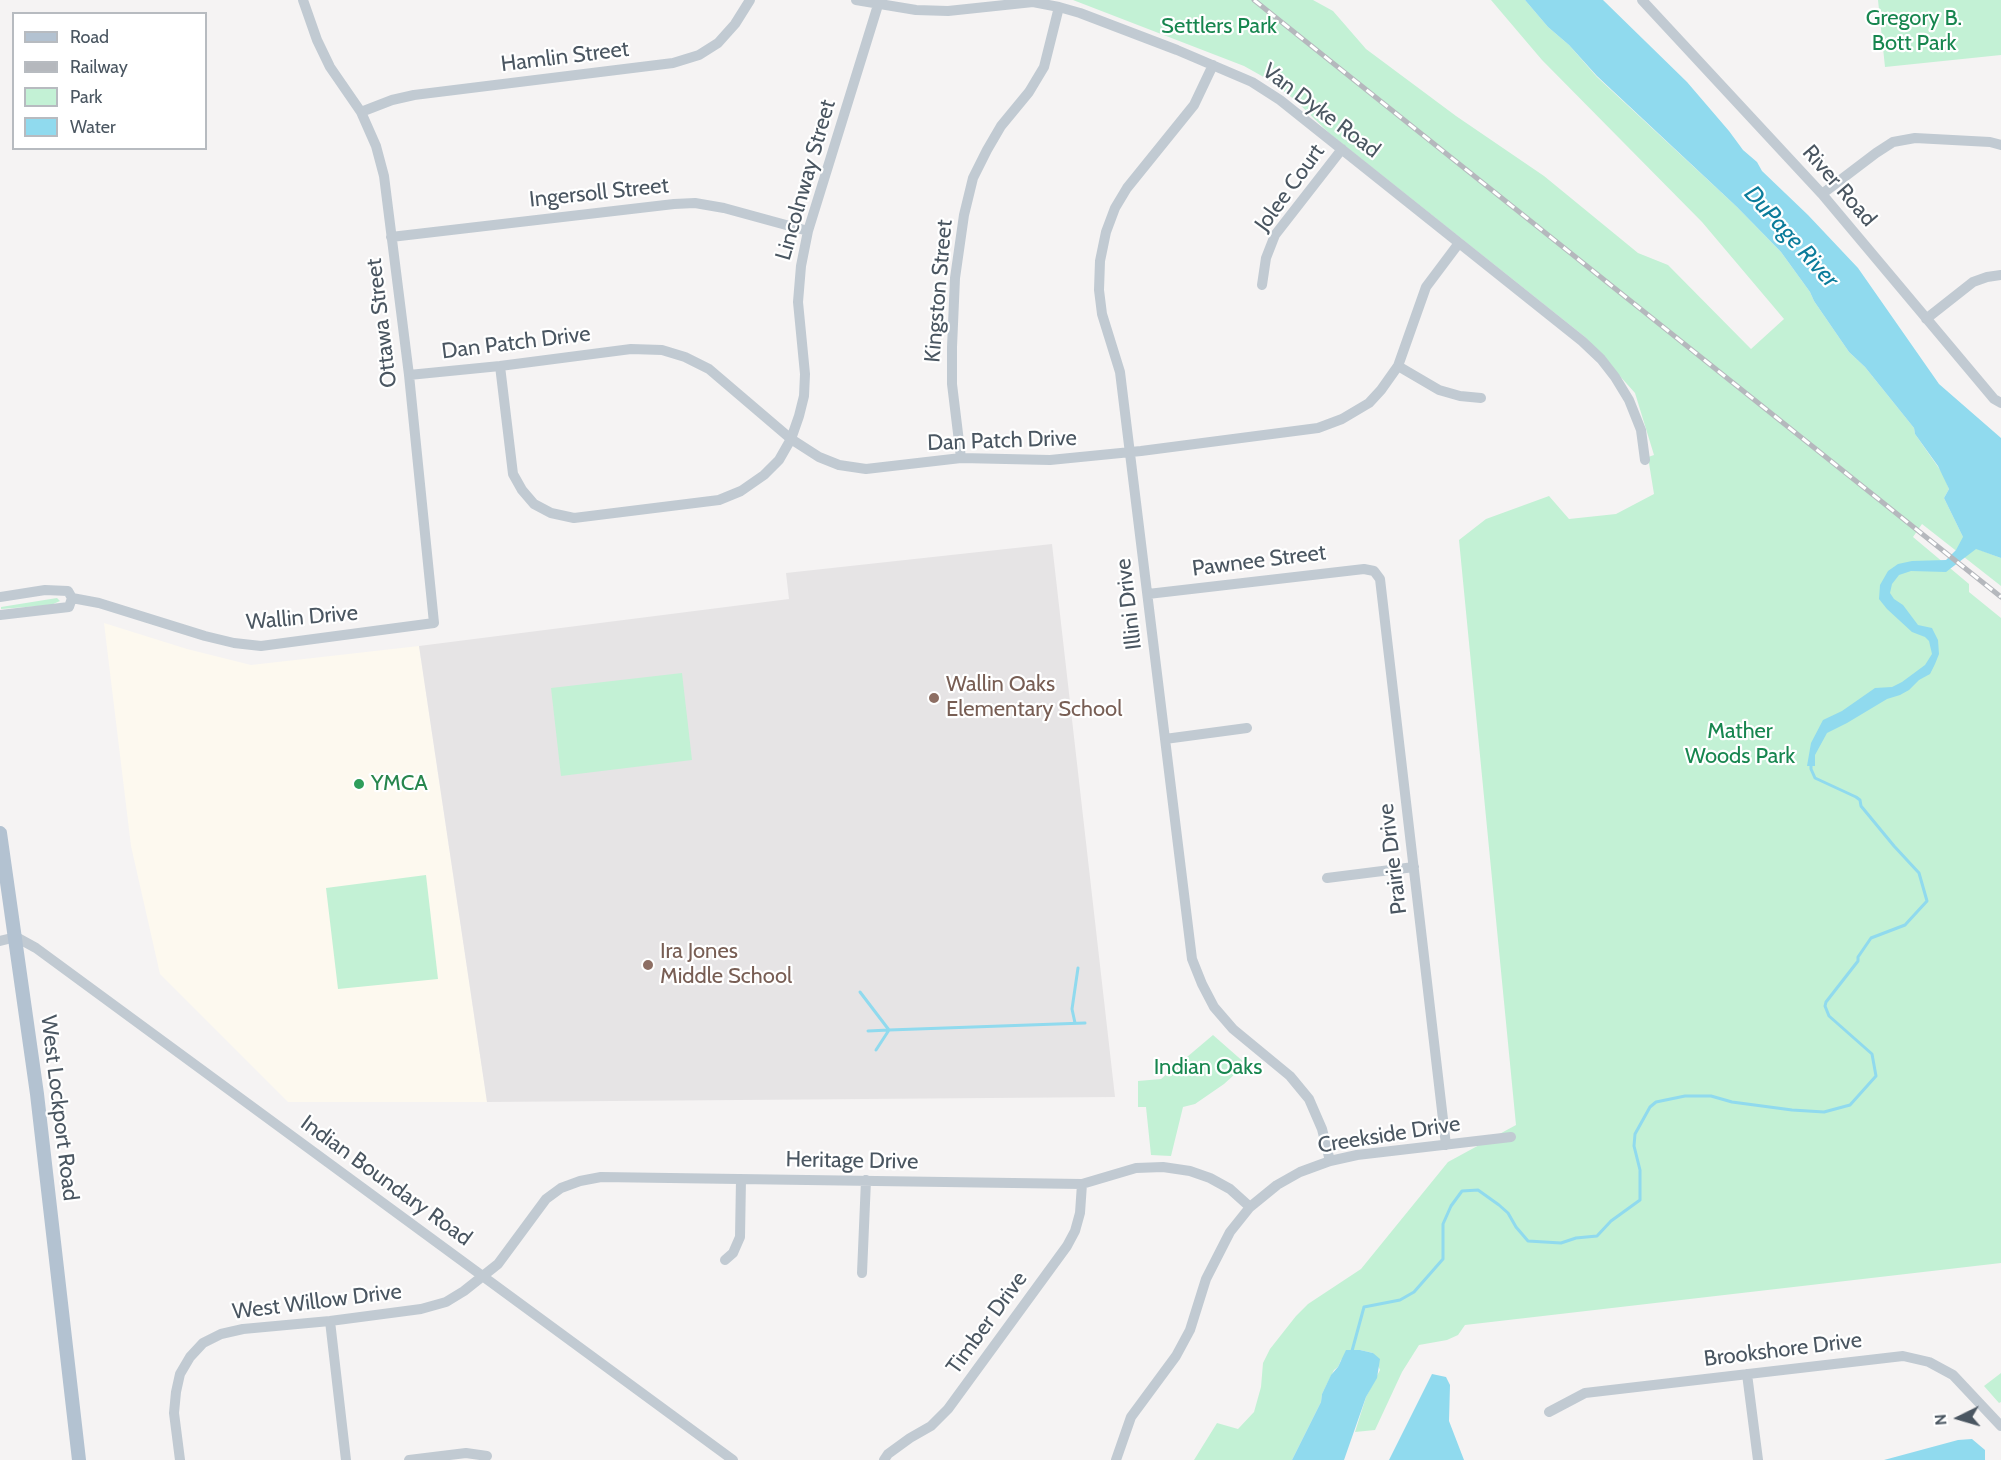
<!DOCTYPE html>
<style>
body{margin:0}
#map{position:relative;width:2001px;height:1460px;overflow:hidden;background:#f5f3f3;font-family:Cabin,sans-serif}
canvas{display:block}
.legend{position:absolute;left:12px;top:12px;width:195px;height:138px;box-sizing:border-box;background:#fff;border:2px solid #b7bbc0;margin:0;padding:8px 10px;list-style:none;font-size:18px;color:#4a5661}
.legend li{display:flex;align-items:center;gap:12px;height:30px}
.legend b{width:30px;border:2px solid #b7bbc0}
.north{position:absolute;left:1929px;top:1388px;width:60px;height:60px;-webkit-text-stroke:4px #fff;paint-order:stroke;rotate:265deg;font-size:16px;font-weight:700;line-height:24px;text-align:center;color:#4a5661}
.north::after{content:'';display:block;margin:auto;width:21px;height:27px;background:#4a5661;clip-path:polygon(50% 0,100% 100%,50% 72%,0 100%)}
</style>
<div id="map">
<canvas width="2001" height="1460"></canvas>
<ul class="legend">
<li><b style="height:8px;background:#b3c2d1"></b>Road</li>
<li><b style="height:8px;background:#b5b8bd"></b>Railway</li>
<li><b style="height:16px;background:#c3f1d5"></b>Park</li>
<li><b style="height:16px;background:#90daee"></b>Water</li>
</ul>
<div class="north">N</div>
</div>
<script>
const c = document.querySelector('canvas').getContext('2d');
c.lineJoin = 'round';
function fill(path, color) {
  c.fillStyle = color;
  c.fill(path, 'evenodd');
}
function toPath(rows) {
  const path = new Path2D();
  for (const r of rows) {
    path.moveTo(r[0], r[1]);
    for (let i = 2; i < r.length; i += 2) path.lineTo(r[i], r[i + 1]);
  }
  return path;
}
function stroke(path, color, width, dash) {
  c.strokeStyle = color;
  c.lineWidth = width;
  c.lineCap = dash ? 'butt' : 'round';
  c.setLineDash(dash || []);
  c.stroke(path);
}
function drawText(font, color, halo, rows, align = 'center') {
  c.font = font + ' Cabin,sans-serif';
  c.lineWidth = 4.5;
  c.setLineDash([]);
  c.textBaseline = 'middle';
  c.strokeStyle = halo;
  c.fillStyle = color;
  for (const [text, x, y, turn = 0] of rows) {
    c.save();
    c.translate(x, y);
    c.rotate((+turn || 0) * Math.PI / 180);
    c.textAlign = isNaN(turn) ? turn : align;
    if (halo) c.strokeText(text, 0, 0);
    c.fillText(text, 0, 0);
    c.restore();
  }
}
const commercial = toPath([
 [104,623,187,649,251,665,419,646,487,1102,288,1102,160,974,131,846]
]);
const education = toPath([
 [1052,544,1115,1097,487,1102,419,646,789,599,786,573]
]);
const green = toPath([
 [1073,0,1313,0,1333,11,1366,49,1456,116,1544,176,1638,253,1668,265,1751,349,1784,319,1702,222,1542,60,1491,0,1525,0,1548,27,1569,45,1597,77,1737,207,1781,252,1810,292,1814,301,1849,352,1865,367,1914,428,1915,434,1943,474,1949,489,1944,498,1967,545,2001,558,2001,586,1922,524,1913,537,1969,584,1969,592,2001,618,2001,1263,1465,1325,1458,1335,1447,1340,1419,1345,1402,1372,1375,1430,1355,1432,1366,1397,1380,1370,1373,1353,1360,1350,1341,1360,1338,1367,1334,1370,1322,1394,1321,1402,1292,1460,1194,1460,1217,1423,1238,1429,1254,1412,1261,1387,1263,1363,1270,1349,1296,1316,1308,1304,1361,1269,1448,1162,1516,1125,1459,540,1486,519,1549,496,1569,519,1616,514,1654,494,1648,457,1654,455,1635,393,1585,337,1329,133,1295,100,1269,80,1244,66],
 [1878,0,2001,0,2001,55,1885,67],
 [57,598,60,601,51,605,1,609,1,607],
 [682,673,692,760,561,776,551,688],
 [426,875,438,979,338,989,326,888],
 [1213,1035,1246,1064,1224,1084,1195,1104,1183,1107,1171,1156,1151,1155,1146,1107,1138,1107,1138,1081,1161,1079],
 [2001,1373,2001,1402,1999,1403,1984,1386]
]);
const water = toPath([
 [1525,0,1603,0,1687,82,1729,131,1743,150,1757,162,1762,171,1808,215,1858,268,1939,384,2001,438,2001,558,1976,549,1946,572,1911,571,1899,575,1892,584,1890,593,1894,599,1903,605,1918,625,1932,628,1938,640,1939,654,1935,664,1930,674,1919,680,1909,690,1900,695,1887,699,1847,723,1827,733,1815,755,1815,766,1807,766,1811,743,1823,720,1842,711,1875,688,1892,687,1902,682,1925,665,1932,654,1929,641,1925,637,1912,632,1887,609,1879,599,1880,585,1888,571,1898,564,1912,561,1946,560,1956,550,1963,537,1944,498,1949,489,1938,466,1915,434,1914,428,1865,367,1849,352,1814,301,1810,292,1781,252,1737,207,1597,76,1569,45,1548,27],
 [1346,1350,1360,1350,1373,1353,1380,1359,1377,1378,1366,1397,1344,1460,1292,1460,1321,1402,1322,1394,1331,1375,1338,1367],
 [1432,1374,1446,1377,1450,1385,1449,1421,1464,1460,1389,1460],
 [1972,1439,1985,1450,1985,1460,1884,1460,1958,1440]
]);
const stream = toPath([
 [860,992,889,1030,1085,1023],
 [1075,1023,1072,1009,1078,968],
 [868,1031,889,1030],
 [876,1050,889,1030],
 [1352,1351,1364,1307,1400,1300,1414,1292,1443,1259,1443,1224,1451,1206,1462,1191,1478,1190,1499,1205,1508,1213,1516,1227,1528,1241,1561,1243,1576,1238,1597,1236,1611,1221,1640,1200,1640,1170,1634,1146,1635,1134,1650,1107,1656,1102,1685,1096,1711,1096,1732,1102,1792,1110,1824,1112,1850,1105,1876,1076,1872,1054,1829,1016,1825,1006,1826,1002,1858,961,1858,957,1871,938,1905,925,1927,901,1919,873,1894,846,1861,806,1860,800,1856,797,1815,778,1811,769,1811,762]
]);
const minor = toPath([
 [856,0,916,10,948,11,1033,2,1059,7,1080,13,1177,50,1252,82,1280,100,1582,341,1601,359,1615,377,1629,400,1641,430,1645,460],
 [1642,0,1822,194,1994,399,2001,403],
 [1213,65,1194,105,1127,188,1115,208,1106,232,1100,261,1099,290,1102,314,1120,372,1192,959,1202,984,1214,1007,1233,1029,1290,1076,1309,1099,1322,1129,1330,1161],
 [361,112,392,100,414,95,673,63,699,55,718,43,735,24,750,0],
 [1822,194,1876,153,1893,142,1915,138,1990,142,2001,145],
 [391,237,674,204,695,203,724,208,808,231],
 [1262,285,1266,258,1275,235,1342,149],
 [1926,319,1973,282,1987,277,2001,275],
 [500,366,513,474,522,490,534,504,551,513,574,518,719,500,741,491,764,475,779,460,791,439,799,416,804,396,805,374,798,302,801,266,808,231,878,5],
 [1398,366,1439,390,1460,396,1481,398],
 [409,375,500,366,631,349,662,350,685,357,709,369,791,439,819,457,839,465,866,469,961,458,1050,460,1141,451,1318,428,1342,419,1369,403,1381,390,1398,366,1426,287,1459,243],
 [961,458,952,384,952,347,955,278,964,215,973,178,987,150,1001,126,1029,92,1044,67,1059,7],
 [1148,594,1364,569,1374,571,1380,579,1446,1145],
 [0,597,45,590,68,591,72,598,99,603,205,636,234,643,261,646,434,623,409,375,384,176,376,146,361,112,330,67,317,40,303,0],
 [0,615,69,607,72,598],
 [1165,739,1247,728],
 [1327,878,1414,867],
 [0,941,16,937,36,948,733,1460],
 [725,1260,733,1253,740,1237,741,1179],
 [862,1273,866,1180],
 [330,1321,346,1460],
 [1747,1374,1758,1460],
 [1549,1412,1585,1393,1903,1356,1929,1362,1953,1375,2001,1426],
 [180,1460,174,1413,176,1392,180,1374,190,1357,203,1343,221,1334,243,1329,330,1321,421,1309,446,1302,464,1291,498,1264,546,1199,561,1188,580,1181,601,1177,1082,1184,1136,1168,1163,1167,1190,1171,1210,1178,1230,1189,1250,1207],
 [409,1460,466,1453,487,1456],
 [884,1460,888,1454,910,1438,931,1426,948,1409,1067,1246,1075,1231,1080,1213,1082,1184],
 [1116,1460,1131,1417,1176,1356,1190,1330,1206,1279,1230,1232,1250,1207,1277,1185,1300,1172,1330,1161,1357,1155,1511,1137]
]);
const major = toPath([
 [0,833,37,1094,79,1460]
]);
const rail = toPath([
 [1254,0,2001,597]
]);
const markers = [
 [934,698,6,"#8d6e63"],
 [359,784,6,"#2e9e5b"],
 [648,965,6,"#8d6e63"]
];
const parkNames = [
 ["Gregory B.",1914,19],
 ["Bott Park",1914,44],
 ["Settlers Park",1219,27],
 ["Mather",1740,732],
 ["Woods Park",1740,757],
 ["Indian Oaks",1208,1068]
];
const streetNames = [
 ["Hamlin Street",565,57,-7],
 ["Van Dyke Road",1321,111,37],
 ["Lincolnway Street",806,180,-74],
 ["River Road",1839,186,49],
 ["Jolee Court",1290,188,-54],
 ["Ingersoll Street",599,193,-6],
 ["Kingston Street",939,291,-85],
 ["Ottawa Street",382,323,-97],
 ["Dan Patch Drive",516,343,-7],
 ["Dan Patch Drive",1002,441,-2],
 ["Pawnee Street",1259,561,-7],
 ["Illini Drive",1129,604,-97],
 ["Wallin Drive",302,618,-5],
 ["Prairie Drive",1393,859,-97],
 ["West Lockport Road",59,1108,83],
 ["Creekside Drive",1389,1135,-9],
 ["Heritage Drive",852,1161,1],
 ["Indian Boundary Road",386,1181,36],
 ["West Willow Drive",317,1302,-7],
 ["Timber Drive",987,1323,-54],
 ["Brookshore Drive",1783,1350,-7]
];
const educationNames = [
 ["Wallin Oaks",946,685],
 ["Elementary School",946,710],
 ["Ira Jones",660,952],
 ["Middle School",660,977]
];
const leisureNames = [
 ["YMCA",371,784]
];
const waterNames = [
 ["DuPage River",1791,237,48]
];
fill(commercial, '#fdf9ef');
fill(education, '#e6e4e5');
fill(green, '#c3f1d5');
fill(water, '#90daee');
stroke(stream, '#90daee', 3);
stroke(minor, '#c1cad2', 10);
stroke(major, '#b3c2d1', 14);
stroke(rail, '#b5b8bd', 5);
stroke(rail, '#fff', 3, [9]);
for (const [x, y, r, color] of markers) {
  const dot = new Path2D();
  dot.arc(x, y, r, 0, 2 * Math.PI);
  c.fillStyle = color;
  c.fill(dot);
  stroke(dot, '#fff', 2);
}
drawText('22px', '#17864f', '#fff', parkNames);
drawText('22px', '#4a5661', '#fff', streetNames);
drawText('22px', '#785e54', '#fff', educationNames, 'left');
drawText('22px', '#27864d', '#fff', leisureNames, 'left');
drawText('italic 24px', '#0c7c9b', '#fff', waterNames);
</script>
